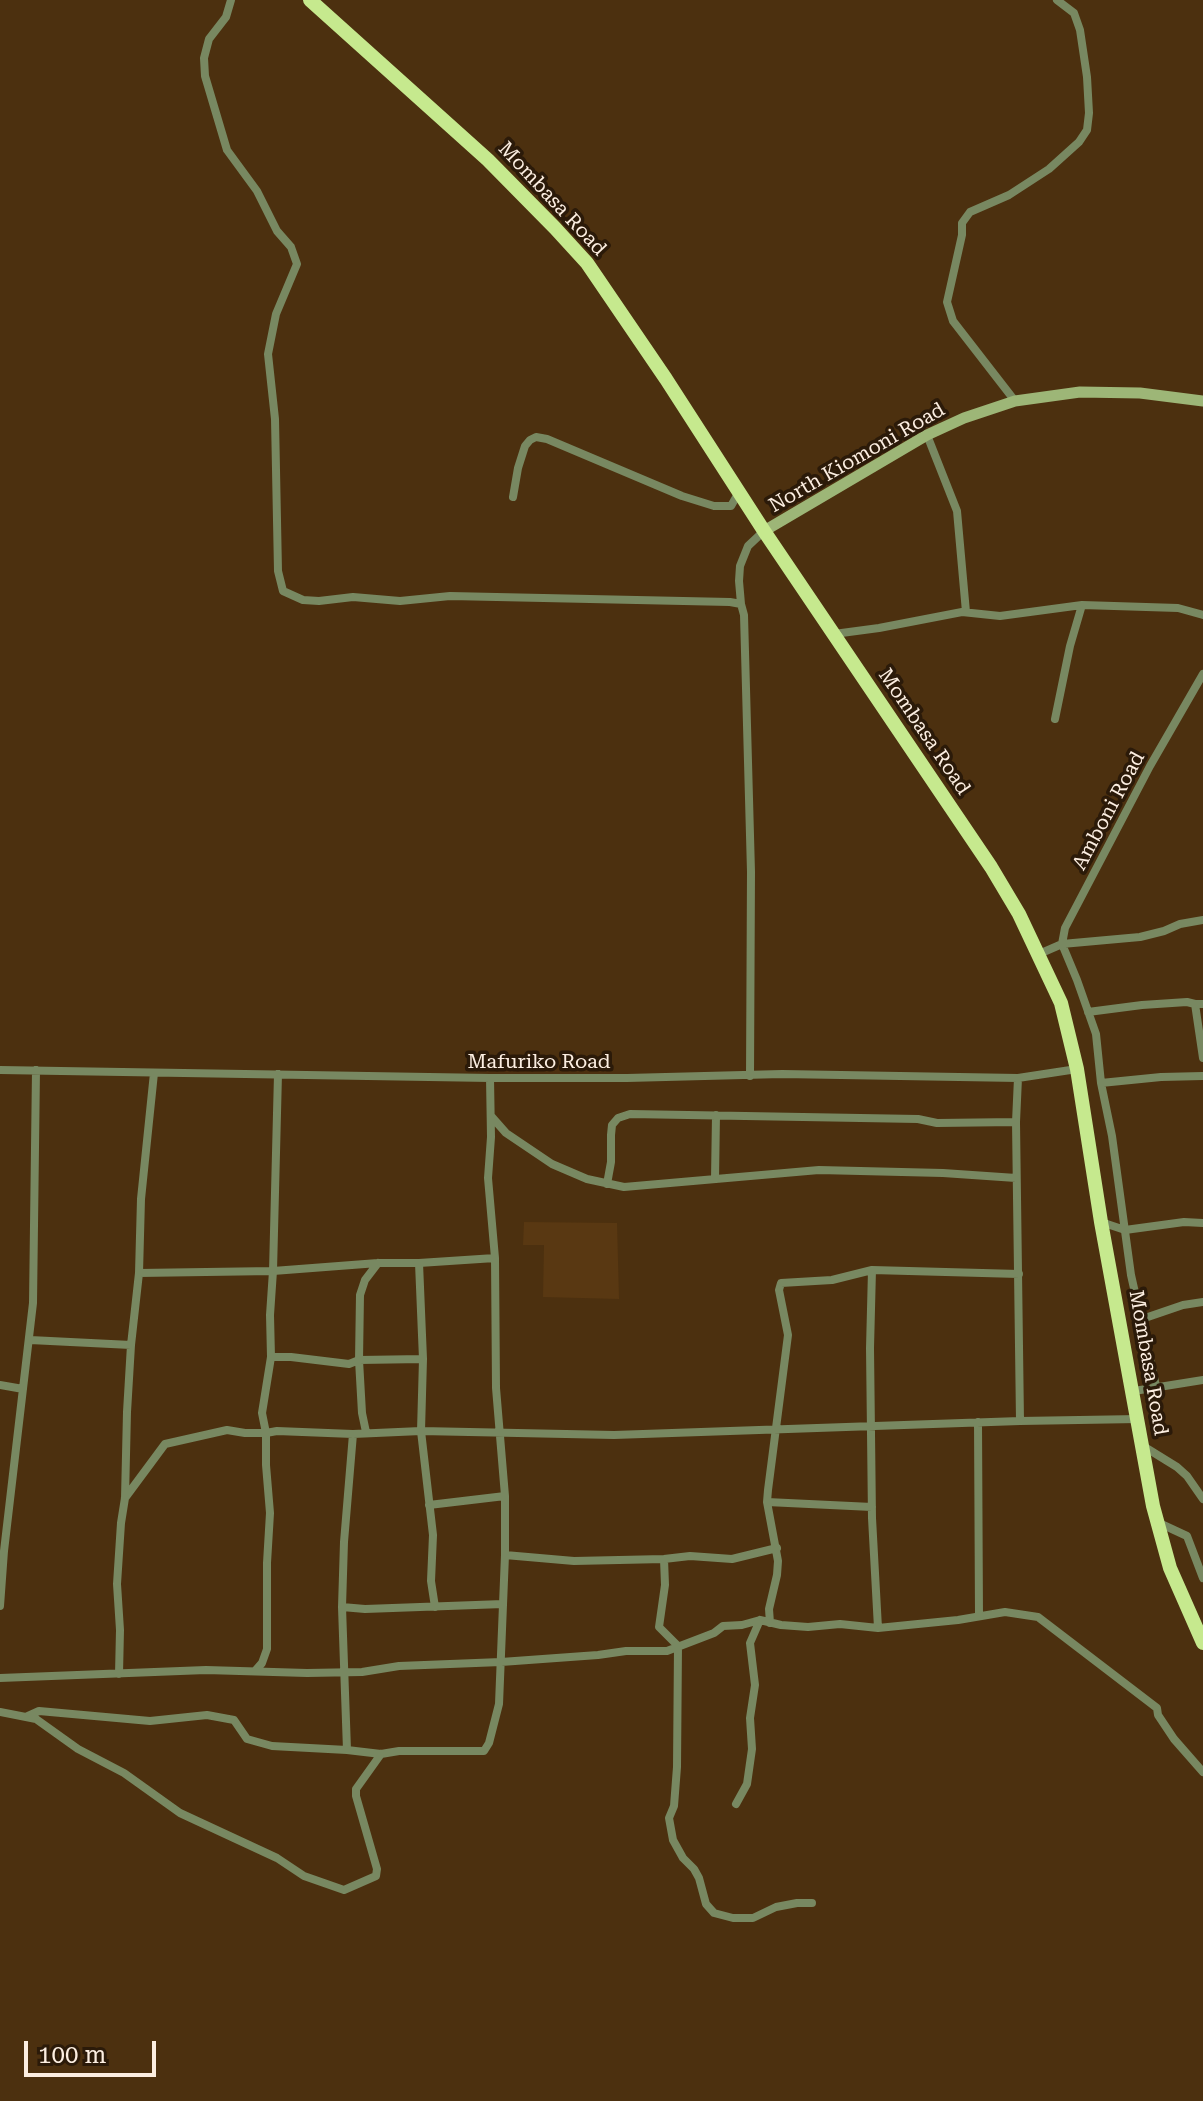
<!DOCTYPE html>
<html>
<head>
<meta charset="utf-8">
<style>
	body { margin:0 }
	#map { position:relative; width:1203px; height:2101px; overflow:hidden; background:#4c300f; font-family:"Roboto Serif",serif }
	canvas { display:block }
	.scale { position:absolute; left:24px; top:2041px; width:132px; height:36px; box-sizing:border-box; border:4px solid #fceee1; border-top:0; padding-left:10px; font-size:24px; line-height:28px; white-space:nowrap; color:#fceee1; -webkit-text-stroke:6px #2b1a09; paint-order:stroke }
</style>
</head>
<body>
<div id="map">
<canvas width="1203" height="2101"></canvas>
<div class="scale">100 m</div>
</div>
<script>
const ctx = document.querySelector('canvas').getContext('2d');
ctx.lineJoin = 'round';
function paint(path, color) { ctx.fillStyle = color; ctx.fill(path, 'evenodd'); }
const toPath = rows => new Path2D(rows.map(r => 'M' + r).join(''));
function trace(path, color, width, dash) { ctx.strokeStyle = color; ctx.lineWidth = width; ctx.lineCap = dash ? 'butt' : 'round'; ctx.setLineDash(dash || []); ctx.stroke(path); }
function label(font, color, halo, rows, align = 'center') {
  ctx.font = font + ' "Roboto Serif",serif'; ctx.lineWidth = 7; ctx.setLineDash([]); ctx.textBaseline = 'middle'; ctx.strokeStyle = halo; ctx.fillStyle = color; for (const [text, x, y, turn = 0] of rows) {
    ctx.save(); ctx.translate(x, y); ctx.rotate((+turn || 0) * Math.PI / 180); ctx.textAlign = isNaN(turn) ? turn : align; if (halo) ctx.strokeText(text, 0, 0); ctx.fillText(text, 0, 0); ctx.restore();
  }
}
paint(toPath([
	[524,1222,617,1223,619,1299,543,1297,544,1245,523,1245]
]), '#593812');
trace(toPath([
	[231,0,226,17,209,39,204,58,205,76,227,150,257,191,277,231,291,247,297,264,276,314,268,354,275,419,278,571,283,591,303,600,319,601,353,597,400,601,450,596,730,602,741,604,744,615,751,872,750,1076],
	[1015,401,953,321,947,302,962,235,962,223,970,212,1009,195,1049,169,1079,142,1087,130,1089,113,1087,77,1080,30,1074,13,1057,0],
	[927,435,957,511,966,612],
	[513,497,518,468,525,446,530,440,536,437,547,439,682,496,714,506,731,506,739,492],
	[741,604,739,581,740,566,748,546,764,531],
	[834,634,879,628,962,612,1000,616,1082,605,1178,608,1203,615],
	[1055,719,1070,646,1082,605],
	[1039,954,1062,944,1065,928,1150,766,1203,674],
	[1195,1004,1203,1058],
	[1088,1012,1142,1005,1187,1002,1195,1004,1203,1004],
	[0,1070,490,1078,627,1078,782,1074,1018,1078,1077,1069],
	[1018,1078,1016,1122,1020,1421],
	[1101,1083,1161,1077,1203,1076],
	[491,1116,506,1133,552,1164,587,1179,624,1187,819,1170,943,1173,1016,1178],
	[715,1179,716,1115],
	[607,1184,611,1162,611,1135,612,1125,618,1118,630,1114,918,1119,937,1123,1016,1122],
	[1101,1222,1125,1230,1184,1222,1203,1223],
	[419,1263,423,1359,421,1431,433,1535,431,1581,435,1607],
	[872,1270,870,1348,872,1518,878,1628],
	[139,1273,273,1271,378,1263,419,1263,495,1258],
	[1142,1319,1183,1305,1203,1302],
	[30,1340,131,1345],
	[271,1357,291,1357,349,1364,359,1360,423,1359],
	[0,1385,23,1389],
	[1156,1386,1131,1275,1112,1136,1101,1083,1096,1034,1077,980,1062,944,1140,937,1164,931,1180,924,1203,920],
	[1134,1391,1203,1380],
	[978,1422,979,1616],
	[366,1432,362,1413,359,1360,360,1295,365,1280,378,1263],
	[1143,1446,1177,1467,1187,1476,1203,1499],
	[125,1498,165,1444,227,1430,245,1433,266,1433,277,1431,353,1434,421,1431,614,1435,1020,1421,1138,1419],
	[767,1502,872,1507],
	[429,1505,505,1496],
	[1159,1523,1187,1536,1203,1578],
	[505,1555,574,1561,664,1559,690,1556,732,1559,777,1548],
	[664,1559,665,1585,659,1627,678,1646,677,1767,674,1806,669,1818,673,1840,683,1858,694,1869,699,1878,706,1904,714,1913,733,1918,753,1918,776,1907,797,1903,812,1903],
	[0,1606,4,1551,33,1303,36,1070],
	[342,1607,365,1609,503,1604],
	[770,1623,769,1609,777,1575,778,1561,767,1502,768,1490,788,1335,779,1290,781,1283,832,1280,872,1270,1019,1274],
	[255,1671,262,1663,267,1649,267,1563,270,1513,266,1465,266,1433,262,1413,271,1357,270,1315,273,1271,278,1074],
	[119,1674,120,1630,117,1584,121,1523,125,1498,127,1412,131,1345,139,1273,141,1199,154,1073],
	[0,1678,206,1670,307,1673,362,1672,399,1666,501,1662,598,1655,626,1651,667,1651,714,1633,723,1626,742,1625,760,1620,781,1625,808,1627,840,1624,878,1628,958,1620,1005,1612,1038,1617,1157,1708,1158,1715,1174,1739,1203,1772],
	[0,1712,36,1719,78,1749,124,1773,180,1813,277,1858,304,1876,344,1890,376,1876,377,1869,356,1796,356,1789,381,1754],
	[28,1716,39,1711,150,1721,207,1715,234,1720,247,1739,272,1746,347,1750,381,1754,399,1751,484,1751,489,1743,499,1704,505,1555,505,1496,496,1388,495,1258,488,1178,491,1137,490,1078],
	[347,1750,342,1607,344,1542,353,1434],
	[736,1804,747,1784,752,1749,750,1718,755,1685,750,1643,760,1620]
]), '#788861', 8);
trace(toPath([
	[764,531,927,435,964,418,1015,401,1080,392,1140,393,1203,401]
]), '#9db677', 11);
trace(toPath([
	[310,0,488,160,555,228,587,263,666,379,764,531,991,867,1019,914,1061,1003,1077,1069,1101,1222,1153,1506,1170,1568,1203,1643]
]), '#c6e98e', 14);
label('20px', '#fceee1', '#2b1a09', [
	["Mombasa Road",552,199,47],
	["North Kiomoni Road",857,458,-30],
	["Mombasa Road",924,732,56],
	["Amboni Road",1109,811,-62],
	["Mafuriko Road",539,1062],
	["Mombasa Road",1148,1363,80]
]);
</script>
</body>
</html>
